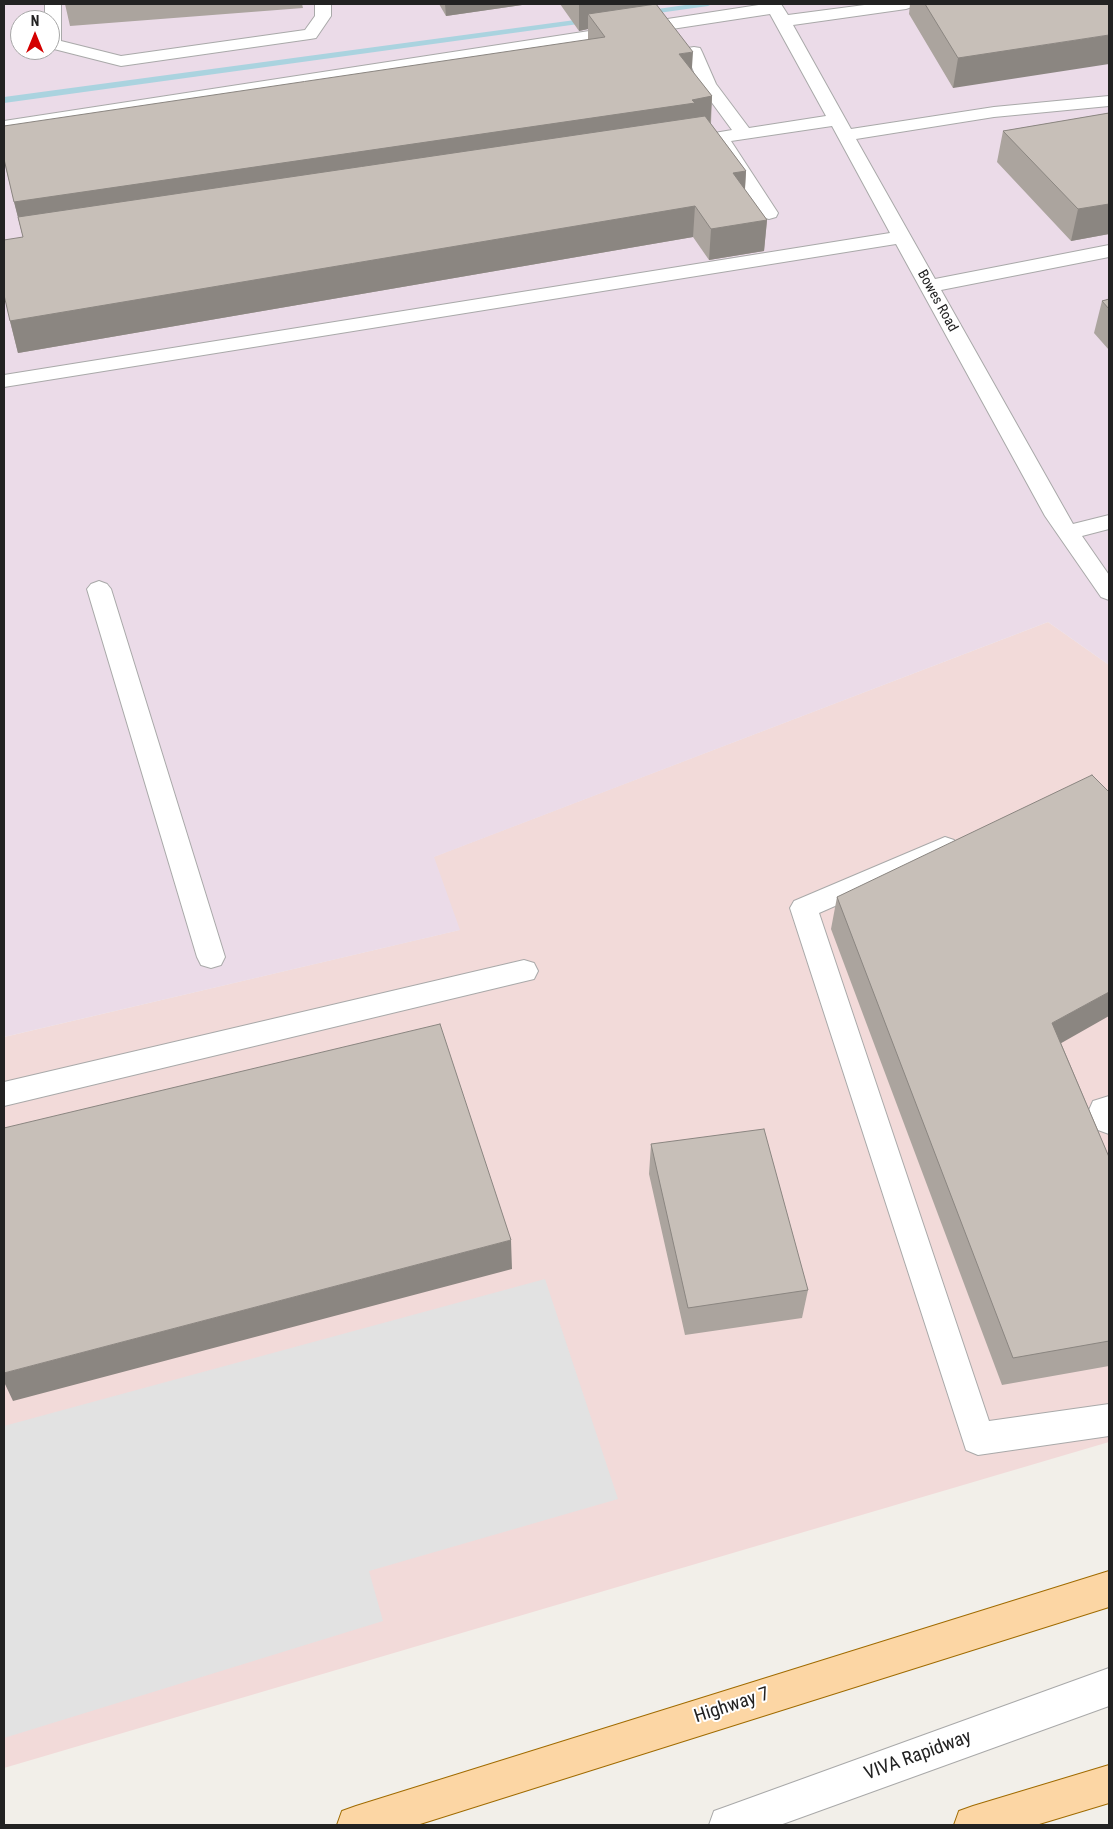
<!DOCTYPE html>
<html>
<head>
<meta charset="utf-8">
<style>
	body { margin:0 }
	#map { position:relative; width:1113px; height:1829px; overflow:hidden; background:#f2efe9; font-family:"Roboto Condensed",sans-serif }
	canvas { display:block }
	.frame { position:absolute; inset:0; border:5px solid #222; pointer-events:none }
	.north { position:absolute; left:10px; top:10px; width:50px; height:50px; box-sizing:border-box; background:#fff; border:1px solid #a7a7a7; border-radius:50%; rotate:0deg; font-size:14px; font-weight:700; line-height:20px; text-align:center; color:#222 }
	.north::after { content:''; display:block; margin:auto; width:18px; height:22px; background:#d40000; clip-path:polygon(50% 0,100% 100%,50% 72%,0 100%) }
</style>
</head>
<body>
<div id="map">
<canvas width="1113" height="1829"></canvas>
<div class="frame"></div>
<div class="north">N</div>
</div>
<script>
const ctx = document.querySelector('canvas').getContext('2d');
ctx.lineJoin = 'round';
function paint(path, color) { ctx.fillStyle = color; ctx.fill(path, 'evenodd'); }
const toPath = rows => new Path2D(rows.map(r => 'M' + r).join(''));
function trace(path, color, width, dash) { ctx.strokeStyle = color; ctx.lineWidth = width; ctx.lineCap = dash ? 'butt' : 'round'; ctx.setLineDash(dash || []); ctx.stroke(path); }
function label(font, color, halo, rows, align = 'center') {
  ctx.font = font + ' "Roboto Condensed",sans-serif'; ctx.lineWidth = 4; ctx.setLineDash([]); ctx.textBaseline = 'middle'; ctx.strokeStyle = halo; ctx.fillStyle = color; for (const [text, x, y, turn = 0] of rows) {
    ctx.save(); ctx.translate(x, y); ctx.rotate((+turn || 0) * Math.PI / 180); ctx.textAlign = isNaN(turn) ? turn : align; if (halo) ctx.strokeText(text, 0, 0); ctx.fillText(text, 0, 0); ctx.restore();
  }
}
paint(toPath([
	[1048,622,1109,665,1109,1442,4,1768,4,1037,459,930,433,857]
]), '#f2dad9');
paint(toPath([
	[4,4,1109,4,1109,665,1048,622,434,857,460,930,4,1037],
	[20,20,50,20,50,50,20,50]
]), '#ebdbe8');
paint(toPath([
	[545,1279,618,1499,369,1571,383,1621,4,1738,4,1426]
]), '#e2e2e2');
paint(toPath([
	[692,4,712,4,708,6,644,15,640,13,644,11,692,4],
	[590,18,593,18,593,22,4,103,4,97,590,18]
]), '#aad3df');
const minor = toPath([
	[45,4,61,4,61,41,121,56,305,30,315,16,315,4,331,4,331,16,316,38,310,39,121,66,50,48,50,20,45,20,45,4],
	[765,4,781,4,788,15,872,4,914,4,912,7,906,9,793,25,851,129,994,107,1109,96,1109,106,994,117,856,139,935,279,1109,245,1109,257,941,290,1073,524,1109,515,1109,529,1082,536,1109,575,1109,600,1101,597,1045,516,896,244,4,387,4,375,890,233,832,126,731,141,778,213,776,217,769,219,762,217,716,145,717,144,685,148,679,147,676,143,679,139,685,138,732,130,699,85,686,52,688,48,694,47,700,48,702,52,716,84,749,128,826,116,770,14,4,131,4,121,765,4],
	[99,581,107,584,111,589,225,957,221,965,211,968,201,965,197,957,87,589,91,584,99,581],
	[945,837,954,840,958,847,954,854,819,913,989,1421,1109,1404,1109,1436,978,1455,966,1450,790,908,794,901,945,837],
	[524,960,534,963,538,971,534,979,4,1106,4,1082,524,960],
	[1109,1096,1109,1134,1098,1130,1089,1110,1093,1101,1109,1096],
	[1109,1668,1109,1706,780,1825,709,1825,714,1811,728,1806,1109,1668]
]);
const major = toPath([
	[1109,1571,1109,1607,417,1825,337,1825,342,1811,356,1806,1109,1571],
	[1109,1765,1109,1803,1036,1825,954,1825,959,1811,973,1806,1109,1765]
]);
trace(minor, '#a9a9a9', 2);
trace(major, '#a06b00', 2);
paint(minor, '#fff');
paint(major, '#fcd6a4');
paint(toPath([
	[65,4,302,4,303,8,70,26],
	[439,4,529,4,446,16],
	[560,4,645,4,645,6,692,71,712,96,711,124,746,171,745,190,767,220,764,251,709,260,693,237,18,353,10,321,23,237,4,161,588,40,588,29,579,31],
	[910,4,1109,4,953,88,909,14],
	[1109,113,1109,234,1071,241,997,162,1003,131],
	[1109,299,1109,350,1094,333,1102,301],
	[837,897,1061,1043,1109,1157,1109,1366,1002,1385,831,929],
	[651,1144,808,1290,802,1318,685,1335,649,1174]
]), '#aba49e');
paint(toPath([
	[445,4,529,4,446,16],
	[579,4,645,4,645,21,588,14,588,29,579,31],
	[1109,35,1109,64,953,88,958,58],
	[693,52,691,82,679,54],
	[712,96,710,127,22,233,14,202],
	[746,171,744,202,733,173],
	[1109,204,1109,234,1071,241,1078,209],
	[695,206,693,237,18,353,10,321],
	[767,220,764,251,709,260,711,229],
	[1109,992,1109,1016,1042,1054,1052,1023],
	[511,1240,512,1269,13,1401,4,1382,4,1373]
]), '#8b8681');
const building = toPath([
	[656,4,693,52,679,54,712,96,692,100,695,103,14,202,4,159,4,126,605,37,588,14,656,4],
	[925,4,1109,4,1109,35,958,58,925,4],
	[1109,113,1109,204,1078,209,1003,131,1109,113],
	[705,116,746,171,733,173,767,220,711,229,695,206,10,321,4,295,4,240,23,237,18,217,705,116],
	[1109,299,1109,309,1102,301,1109,299],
	[1092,775,1109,792,1109,992,1052,1023,1109,1157,1109,1341,1013,1358,837,897,1092,775],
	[440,1024,511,1240,4,1373,4,1128,440,1024],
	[764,1129,808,1290,688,1308,651,1144,764,1129]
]);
paint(building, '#c7bfb8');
trace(building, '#8b8681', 1);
label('14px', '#222', '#fff', [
	["Bowes Road",937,301,61]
]);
label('19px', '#222', '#fff', [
	["Highway 7",732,1706,-18],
	["VIVA Rapidway",918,1756,-20]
]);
</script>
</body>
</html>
